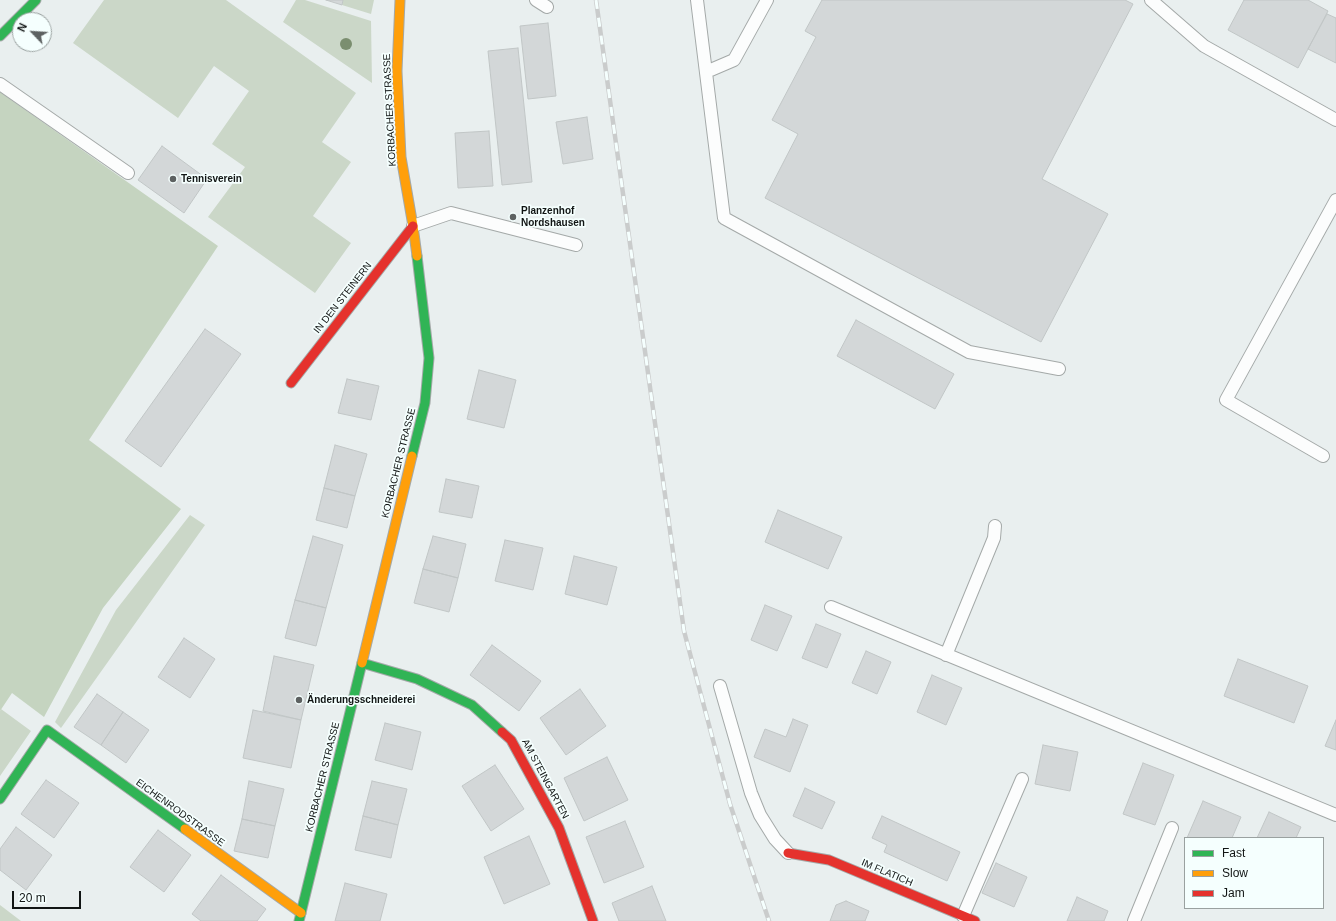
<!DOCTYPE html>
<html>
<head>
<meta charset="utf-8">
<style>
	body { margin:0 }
	#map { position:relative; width:1336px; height:921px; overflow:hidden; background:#e9efef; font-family:Arial,sans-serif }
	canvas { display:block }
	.legend { position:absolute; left:1184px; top:837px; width:140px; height:72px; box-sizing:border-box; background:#f5fffe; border:1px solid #9aa1a0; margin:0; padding:5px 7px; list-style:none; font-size:12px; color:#111514 }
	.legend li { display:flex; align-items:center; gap:8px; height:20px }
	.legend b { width:20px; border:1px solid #9aa1a0 }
	.north { position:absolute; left:12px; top:12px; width:40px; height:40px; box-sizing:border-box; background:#f5fffe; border:1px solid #9aa1a0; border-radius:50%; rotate:295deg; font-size:11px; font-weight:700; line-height:16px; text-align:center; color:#111514 }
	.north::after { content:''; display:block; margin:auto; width:14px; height:18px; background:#5d6161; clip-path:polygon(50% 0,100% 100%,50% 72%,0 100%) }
	.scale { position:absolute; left:12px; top:891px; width:69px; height:18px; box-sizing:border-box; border:2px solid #111514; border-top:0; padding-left:5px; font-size:12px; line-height:14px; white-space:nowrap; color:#111514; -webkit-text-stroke:3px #f5fffe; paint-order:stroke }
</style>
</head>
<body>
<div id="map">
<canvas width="1336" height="921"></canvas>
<ul class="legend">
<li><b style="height:5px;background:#30b455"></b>Fast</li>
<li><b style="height:5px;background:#ff9f0a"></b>Slow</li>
<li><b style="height:5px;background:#e5322d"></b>Jam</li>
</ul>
<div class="north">N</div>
<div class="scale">20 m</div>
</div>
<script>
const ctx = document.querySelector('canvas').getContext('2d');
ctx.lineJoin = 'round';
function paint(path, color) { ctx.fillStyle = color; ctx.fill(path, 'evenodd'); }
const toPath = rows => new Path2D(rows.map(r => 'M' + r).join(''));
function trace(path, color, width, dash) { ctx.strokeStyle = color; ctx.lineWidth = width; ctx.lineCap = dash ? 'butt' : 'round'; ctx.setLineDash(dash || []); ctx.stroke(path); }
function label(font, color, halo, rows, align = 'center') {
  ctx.font = font + ' Arial,sans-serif'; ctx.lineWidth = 3.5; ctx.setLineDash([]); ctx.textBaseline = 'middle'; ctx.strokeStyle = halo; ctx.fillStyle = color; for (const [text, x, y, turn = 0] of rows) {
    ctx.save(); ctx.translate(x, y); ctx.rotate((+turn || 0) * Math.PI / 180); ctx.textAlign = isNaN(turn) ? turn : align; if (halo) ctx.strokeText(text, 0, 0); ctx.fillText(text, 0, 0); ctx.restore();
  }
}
paint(toPath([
	[104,0,226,0,356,93,322,142,351,162,313,216,351,243,315,293,208,217,245,167,212,144,249,91,214,66,178,118,73,43],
	[296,0,305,0,371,21,372,83,283,22],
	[343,0,374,0,371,14,342,5],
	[190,515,205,525,61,728,55,722,116,610],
	[1,709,31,731,0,776,0,711],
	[0,905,21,921,0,921]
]), '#cbd7c8');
paint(toPath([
	[0,92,218,246,89,440,181,509,103,608,44,717,12,693,0,711]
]), '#c5d4c0');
const building = toPath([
	[326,0,343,0,342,5,326,0],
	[822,0,1125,0,1133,4,1042,179,1108,214,1041,342,765,198,798,134,772,120,816,37,805,31,822,0],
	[1244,0,1308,0,1328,11,1298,68,1228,30,1244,0],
	[1327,14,1336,18,1336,63,1308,49,1327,14],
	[548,23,556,96,528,99,520,26,548,23],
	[518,48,532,182,502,185,488,51,518,48],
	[587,117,593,159,563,164,556,122,587,117],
	[489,131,493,186,458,188,455,133,489,131],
	[162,146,207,179,184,213,138,180,162,146],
	[856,320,954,374,935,409,837,356,856,320],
	[205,329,241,354,161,467,125,441,205,329],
	[479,370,516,380,504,428,467,419,479,370],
	[347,379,379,386,371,420,338,413,347,379],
	[335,445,367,454,355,496,324,488,335,445],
	[446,479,479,486,472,518,439,512,446,479],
	[324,488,355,496,347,528,316,520,324,488],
	[778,510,842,537,828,569,765,542,778,510],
	[313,536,343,545,326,608,295,600,313,536],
	[433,536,466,544,458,578,423,569,433,536],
	[505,540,543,548,533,590,495,581,505,540],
	[574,556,617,567,607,605,565,594,574,556],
	[423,569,458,578,449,612,414,603,423,569],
	[295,600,326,608,316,646,285,638,295,600],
	[765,605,792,616,777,651,751,640,765,605],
	[816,624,841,634,827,668,802,658,816,624],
	[184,638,215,659,190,698,158,677,184,638],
	[492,645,541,681,519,711,470,675,492,645],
	[866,651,891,662,877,694,852,683,866,651],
	[274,656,314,665,301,720,263,711,274,656],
	[1238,659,1308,686,1294,723,1224,696,1238,659],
	[932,675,962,688,946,725,917,712,932,675],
	[580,689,606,726,566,755,540,718,580,689],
	[97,694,123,712,101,745,74,727,97,694],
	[253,710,301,720,291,768,243,758,253,710],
	[123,712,149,730,126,763,101,745,123,712],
	[793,719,808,725,790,772,754,757,765,729,786,737,793,719],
	[1336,720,1336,750,1325,746,1336,720],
	[385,723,421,732,412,770,375,760,385,723],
	[1043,745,1078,752,1070,791,1035,784,1043,745],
	[607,757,628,800,584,821,564,778,607,757],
	[1143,763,1174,775,1155,825,1123,814,1143,763],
	[495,765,524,809,491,831,462,786,495,765],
	[46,780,79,803,54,838,21,814,46,780],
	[249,781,284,789,275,826,242,819,249,781],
	[372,781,407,789,398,825,363,816,372,781],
	[805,788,835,802,822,829,793,816,805,788],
	[1203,801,1241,817,1232,838,1187,838,1203,801],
	[1269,812,1301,827,1296,838,1257,838,1269,812],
	[363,816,398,825,391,858,355,850,363,816],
	[882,816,960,852,947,881,884,852,887,845,872,838,882,816],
	[242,819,275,826,268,858,234,851,242,819],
	[625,821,644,867,604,883,586,837,625,821],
	[16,827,52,855,26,890,0,870,0,849,16,827],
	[158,830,191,855,164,892,130,867,158,830],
	[529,836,550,884,504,904,484,857,529,836],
	[996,863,1027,877,1014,907,982,893,996,863],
	[221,875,266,909,257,921,201,921,192,914,221,875],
	[345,883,387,894,380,921,335,921,345,883],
	[652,886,666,921,619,921,612,903,652,886],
	[1077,897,1108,911,1104,921,1067,921,1077,897],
	[846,901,869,911,865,921,830,921,836,905,846,901]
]);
paint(building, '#d3d7d8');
trace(building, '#c1c6c6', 1);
const lane = toPath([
	[536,0,547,7],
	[697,0,724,218,969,352,1059,369],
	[1151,0,1204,46,1336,120],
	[706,72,734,60,767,0],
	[0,84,128,173],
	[413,226,451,213,576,245],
	[1323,456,1226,400,1336,200],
	[831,607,1336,815],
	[946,655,994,538,995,526],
	[720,686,751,793,760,815,775,839,788,853],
	[963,916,1022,779],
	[1134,921,1172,828]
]);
const fast = toPath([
	[0,36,36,0],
	[412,456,425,403,429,358,417,256],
	[362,663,417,679,472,705,502,732],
	[0,799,47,730,185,829],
	[299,921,362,663]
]);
const slow = toPath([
	[400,0,397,71,401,157,413,226,417,256],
	[362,663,412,456],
	[185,829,301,913]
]);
const jam = toPath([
	[291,383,413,226],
	[502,732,511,740,559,828,593,921],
	[788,853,829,860,975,921]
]);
trace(lane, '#a4a9a8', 14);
trace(fast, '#a4a9a8', 11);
trace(slow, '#a4a9a8', 11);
trace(jam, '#a4a9a8', 11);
trace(lane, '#fcfdfd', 12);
trace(fast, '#30b455', 9);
trace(slow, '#ff9f0a', 9);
trace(jam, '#e5322d', 9);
const rail = toPath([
	[596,0,684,631,730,804,769,921]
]);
trace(rail, '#cacccc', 4.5);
trace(rail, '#f5fffe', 3, [9]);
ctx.fillStyle = '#7b8e6f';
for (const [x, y] of [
	[346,44]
]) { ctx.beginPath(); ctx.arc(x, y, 6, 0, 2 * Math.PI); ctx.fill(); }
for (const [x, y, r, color] of [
	[173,179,4,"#5d6161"],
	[513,217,4,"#5d6161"],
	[299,700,4,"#5d6161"]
]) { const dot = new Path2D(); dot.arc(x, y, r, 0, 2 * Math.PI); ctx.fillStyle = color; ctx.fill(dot); trace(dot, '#f5fffe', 1.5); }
label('10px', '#111514', '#f5fffe', [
	["KORBACHER STRASSE",390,110,-93],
	["IN DEN STEINERN",343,298,-52],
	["KORBACHER STRASSE",399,463,-76],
	["KORBACHER STRASSE",323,777,-76],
	["AM STEINGARTEN",545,779,62],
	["EICHENRODSTRASSE",180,813,36],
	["IM FLATICH",887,873,23]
]);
label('bold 10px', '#111514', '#f5fffe', [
	["Tennisverein",181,179],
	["Planzenhof",521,211],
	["Nordshausen",521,223],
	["Änderungsschneiderei",307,700]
], 'left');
</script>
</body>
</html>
